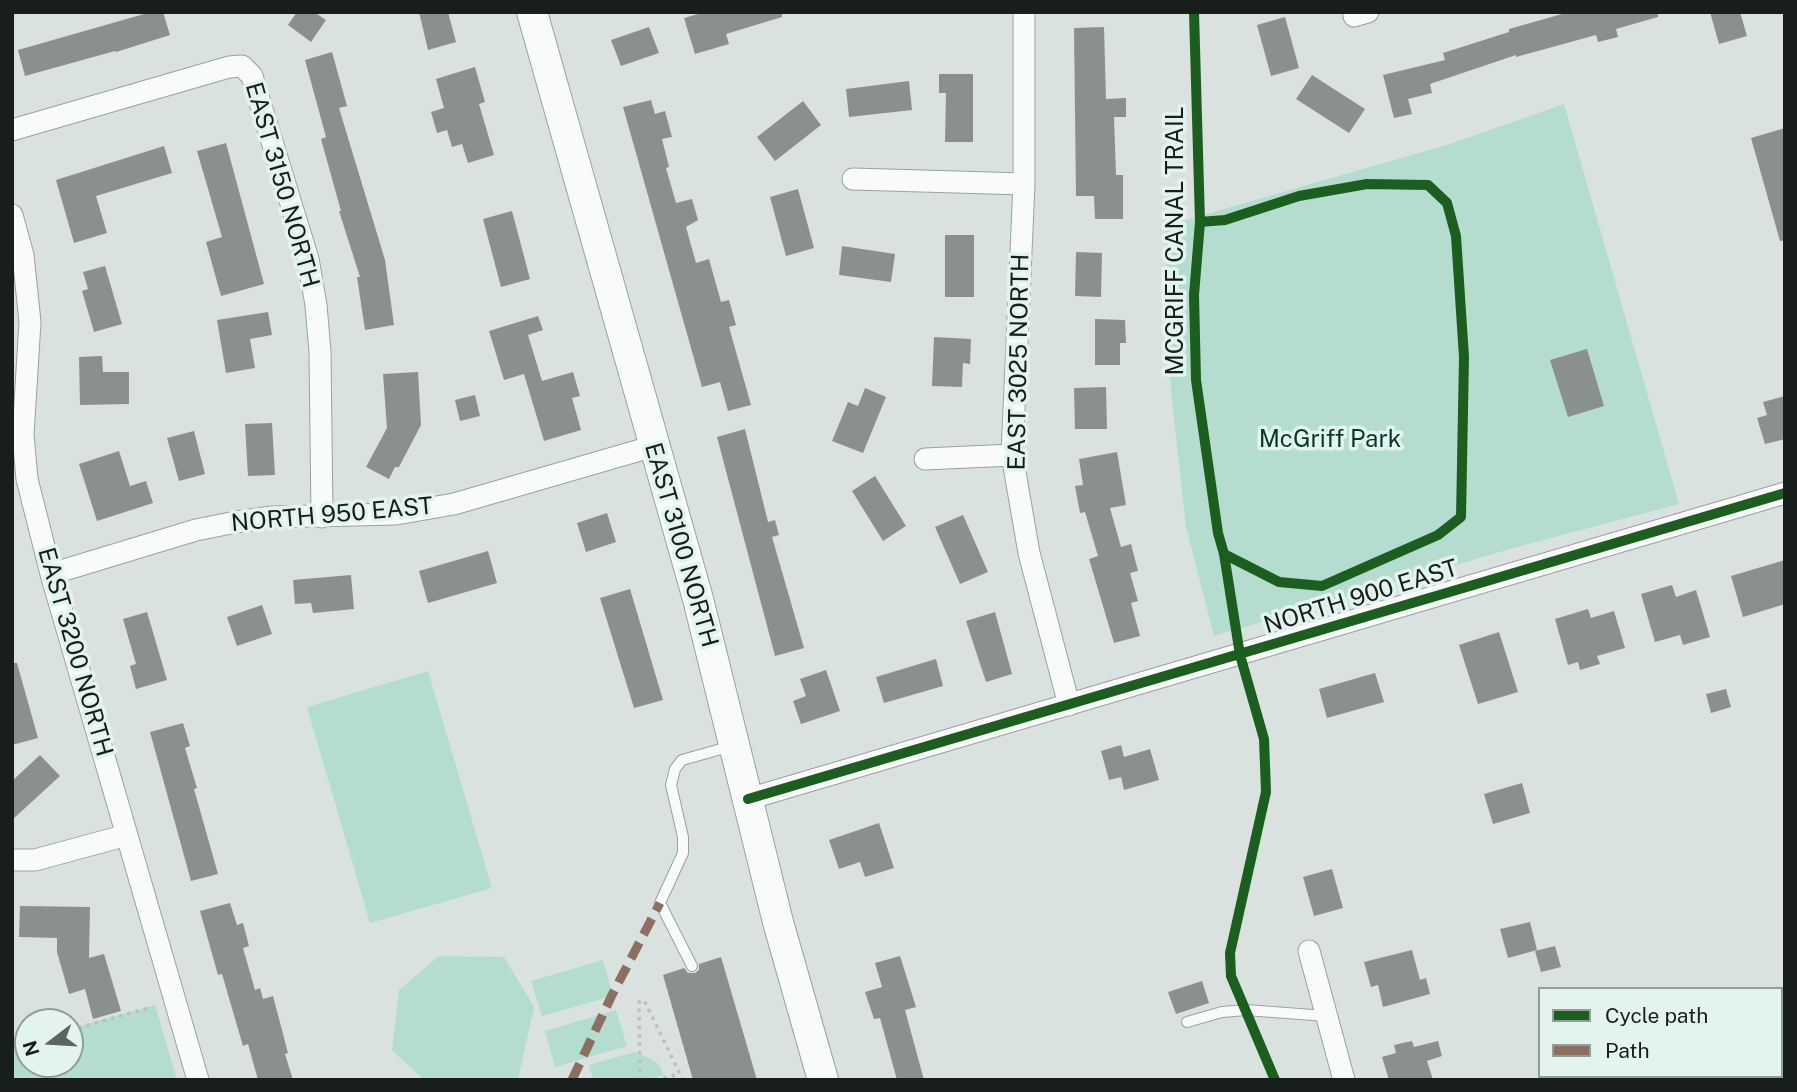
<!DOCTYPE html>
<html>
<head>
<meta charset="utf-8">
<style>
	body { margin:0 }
	#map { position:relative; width:1797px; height:1092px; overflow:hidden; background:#dae2df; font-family:"Public Sans",sans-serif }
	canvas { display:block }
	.frame { position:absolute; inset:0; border:14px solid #181e1c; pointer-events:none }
	.legend { position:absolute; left:1538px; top:987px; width:245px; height:91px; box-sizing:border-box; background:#e3f3ee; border:2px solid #929e9a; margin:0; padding:9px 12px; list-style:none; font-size:21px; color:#181e1c }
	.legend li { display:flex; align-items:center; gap:14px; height:35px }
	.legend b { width:35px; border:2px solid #929e9a }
	.north { position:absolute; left:14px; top:1008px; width:70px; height:70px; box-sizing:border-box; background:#e3f3ee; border:2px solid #929e9a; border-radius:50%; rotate:253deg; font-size:19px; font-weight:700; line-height:28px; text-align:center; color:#181e1c }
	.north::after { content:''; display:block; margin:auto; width:24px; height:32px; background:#5c6360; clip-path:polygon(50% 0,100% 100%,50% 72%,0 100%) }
</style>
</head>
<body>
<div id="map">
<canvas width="1797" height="1092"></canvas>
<div class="frame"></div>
<ul class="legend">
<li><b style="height:9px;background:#1b5e20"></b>Cycle path</li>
<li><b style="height:9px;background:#8d6e63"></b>Path</li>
</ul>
<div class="north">N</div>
</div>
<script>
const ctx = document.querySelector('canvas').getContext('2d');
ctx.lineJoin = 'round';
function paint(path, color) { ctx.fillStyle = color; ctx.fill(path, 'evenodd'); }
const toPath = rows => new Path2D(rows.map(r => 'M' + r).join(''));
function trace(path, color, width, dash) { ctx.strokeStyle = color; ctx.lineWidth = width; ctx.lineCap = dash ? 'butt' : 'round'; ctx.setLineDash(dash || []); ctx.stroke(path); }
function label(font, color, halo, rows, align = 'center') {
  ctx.font = font + ' "Public Sans",sans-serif'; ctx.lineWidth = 7; ctx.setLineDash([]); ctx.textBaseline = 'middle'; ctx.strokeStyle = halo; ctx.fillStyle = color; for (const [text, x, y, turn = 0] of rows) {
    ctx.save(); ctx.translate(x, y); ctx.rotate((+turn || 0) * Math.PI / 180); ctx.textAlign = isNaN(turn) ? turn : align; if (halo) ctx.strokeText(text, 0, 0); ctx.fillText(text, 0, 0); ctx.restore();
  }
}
paint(toPath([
	[1564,104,1679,504,1517,547,1214,636,1186,527,1171,392,1165,226,1450,144],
	[428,671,492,888,370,923,307,707],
	[439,956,504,957,534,1007,518,1080,424,1080,392,1050,399,990],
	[603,960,613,996,542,1016,531,981],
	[155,1005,177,1080,12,1080,12,1046,28,1042,28,1064,70,1064,70,1029],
	[616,1010,627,1046,555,1067,545,1031],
	[635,1052,651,1059,659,1065,664,1075,647,1080,593,1080,589,1065]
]), '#b4ddd0');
paint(toPath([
	[151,12,163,12,170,35,116,52,115,51,25,76,18,50],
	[297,12,314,12,326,20,311,42,288,25],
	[419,12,448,12,456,42,428,50],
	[705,12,782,12,782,17,726,34,729,44,695,54,684,18],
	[1569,12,1658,12,1658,17,1616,29,1618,37,1598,42,1596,35,1516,57,1516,55,1430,84,1432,93,1408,99,1412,114,1394,118,1383,75,1445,60,1443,53,1509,32,1509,29],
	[1710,12,1740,12,1747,36,1719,44],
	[1285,17,1299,68,1271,76,1257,25],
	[649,27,659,53,621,66,611,40],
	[1104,27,1106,99,1126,98,1126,117,1114,117,1116,175,1123,175,1123,219,1095,219,1094,196,1076,196,1074,28],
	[332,52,347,106,339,108,385,260,394,325,365,330,357,277,360,277,339,211,341,211,321,139,326,137,305,60],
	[475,67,485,102,479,104,494,155,468,163,462,144,452,147,447,130,437,133,431,112,444,108,436,79],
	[939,74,973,74,973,142,945,142,946,93,939,93],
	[1312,75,1365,109,1349,133,1296,99],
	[909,81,912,110,849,117,846,89],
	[651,100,655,114,665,111,672,137,662,139,669,167,666,168,676,203,692,199,698,220,686,227,696,263,709,259,721,302,729,300,736,325,729,327,751,405,728,411,720,382,702,387,623,107],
	[803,101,821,125,775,161,757,137],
	[1785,128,1785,240,1780,241,1751,138],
	[226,143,264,284,221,296,206,242,222,237,197,151],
	[164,146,172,173,96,196,107,233,74,243,56,180],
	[798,189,814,248,786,256,770,197],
	[512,211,530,279,501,287,483,219],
	[945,235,974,235,974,297,945,297],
	[842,246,895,254,891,282,839,275],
	[1076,252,1102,253,1101,297,1075,296],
	[105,266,122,324,94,332,82,291,88,289,83,272],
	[268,312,272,335,250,339,255,368,226,373,217,320],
	[538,316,543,330,528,335,542,381,573,372,580,396,572,398,581,430,544,441,524,374,504,380,489,331],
	[1095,319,1125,320,1126,343,1120,343,1120,365,1095,365],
	[934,337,971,339,970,364,963,363,962,387,932,386],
	[1587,349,1604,406,1568,417,1550,360],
	[102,356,103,372,129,372,129,404,80,405,79,357],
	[418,372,421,425,399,467,395,467,389,479,366,467,387,428,383,374],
	[1106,387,1107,429,1075,429,1074,388],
	[865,388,886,397,863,453,832,441,848,402,858,406],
	[475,395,480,416,460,421,455,400],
	[1785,396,1785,439,1765,444,1757,418,1767,415,1763,402],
	[272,423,275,475,248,476,245,424],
	[745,429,768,522,775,520,779,535,772,537,804,648,775,656,717,437],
	[194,431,205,474,179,481,167,438],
	[119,451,130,486,146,481,153,503,97,521,79,464],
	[1117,452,1126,505,1110,508,1121,547,1131,544,1138,571,1130,573,1138,601,1131,603,1140,636,1114,643,1089,559,1098,556,1085,512,1080,513,1075,486,1083,485,1079,459],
	[875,476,906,526,883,541,852,491],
	[607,513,616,542,586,552,577,523],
	[963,515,988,572,960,584,935,527],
	[488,551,497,583,428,603,419,571],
	[1785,560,1785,604,1743,617,1731,576],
	[351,575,354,609,313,613,311,603,295,604,293,580],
	[1672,585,1676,597,1696,590,1710,637,1683,645,1680,635,1655,642,1641,594],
	[630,589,663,700,634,708,600,598],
	[262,605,272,634,237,646,227,617],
	[1588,609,1591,618,1614,611,1625,648,1597,656,1600,664,1580,670,1578,662,1568,665,1555,619],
	[147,612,167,680,136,689,130,666,136,664,123,619],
	[995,612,1012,674,986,682,966,621],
	[1499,632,1518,692,1478,704,1459,645],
	[936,659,943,686,884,703,876,677],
	[12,663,17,663,38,738,12,745],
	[826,670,840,711,801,724,793,701,806,696,800,679],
	[1375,673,1384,702,1327,718,1319,689],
	[1726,689,1731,707,1711,713,1706,694],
	[183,723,190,746,185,748,197,788,194,789,218,874,191,881,150,732],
	[1121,745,1124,757,1150,749,1159,780,1124,790,1121,777,1109,780,1101,751],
	[40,755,60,776,12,820,12,781],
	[1522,783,1530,813,1493,824,1484,794],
	[879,823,894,868,865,877,860,862,839,869,829,840],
	[1332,869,1343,908,1314,916,1303,877],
	[230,903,237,925,243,923,249,946,243,948,255,990,260,988,263,999,273,996,288,1053,285,1054,293,1080,258,1080,248,1044,243,1046,222,974,218,975,200,911],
	[20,906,90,907,89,958,104,954,121,1011,93,1019,85,989,69,994,57,952,57,938,19,937],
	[1530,922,1537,950,1508,958,1500,929],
	[1555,946,1561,967,1541,972,1535,951],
	[1412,950,1420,980,1426,978,1430,994,1383,1007,1378,985,1371,987,1364,962],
	[900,956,916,1007,905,1010,924,1080,897,1080,880,1018,874,1019,865,992,882,987,875,963],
	[721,957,757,1080,693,1080,663,975,684,968,688,973,695,973,699,970,699,964],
	[1202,981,1209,1003,1176,1014,1168,992],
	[1412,1041,1414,1047,1438,1041,1442,1056,1427,1061,1433,1080,1389,1080,1382,1057,1396,1053,1394,1045]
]), '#8a908e');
const lane = toPath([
	[692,966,660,903,683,853,683,837,671,785,675,769,682,760,732,746],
	[1187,1022,1222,1012,1246,1010,1326,1016]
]);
const street = toPath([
	[1024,12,1024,184,1012,455,1029,553,1069,705],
	[1354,12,1354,16,1368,12],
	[12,130,229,67,242,66,252,76,308,259,316,305,320,352,322,517],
	[853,179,1024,184],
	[12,215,23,255,30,322,23,435,27,479,51,574,198,1080],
	[925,459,1012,455],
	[51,574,196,530,236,522,272,517,396,514,454,504,654,446],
	[748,799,1785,493],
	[12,860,35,860,127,835],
	[1309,951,1344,1080]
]);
const secondary = toPath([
	[532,12,698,599,778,922,823,1080]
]);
trace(lane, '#9ba19f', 12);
trace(street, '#9ba19f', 23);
trace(secondary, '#9ba19f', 32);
trace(toPath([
	[70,1030,149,1008],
	[12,1047,28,1042],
	[640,1080,639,1002,644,1000,683,1080],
	[655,1080,680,1074]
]), '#bec0c0', 3.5, [3.5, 5]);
trace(lane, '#f9fbfa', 10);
trace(street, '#f9fbfa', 21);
trace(secondary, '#f9fbfa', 30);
trace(toPath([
	[572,1080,612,995,660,903]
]), '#8d6e63', 9, [18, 9]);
trace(toPath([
	[1194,12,1200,222,1194,295,1196,380,1218,533,1224,554,1240,655,1264,739,1266,792,1230,953,1231,976,1275,1080],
	[1200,222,1225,220,1299,196,1367,184,1428,185,1447,203,1456,236,1464,357,1461,517,1438,535,1322,586,1279,582,1224,554],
	[748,799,1785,493]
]), '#1b5e20', 10);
label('24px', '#181e1c', '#e3f3ee', [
	["EAST 3150 NORTH",282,185,74],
	["MCGRIFF CANAL TRAIL",1176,241,-90],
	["EAST 3025 NORTH",1019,362,-89],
	["NORTH 950 EAST",332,515,-5],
	["EAST 3100 NORTH",681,545,74],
	["NORTH 900 EAST",1361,597,-17],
	["EAST 3200 NORTH",75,652,74]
]);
label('24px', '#08382c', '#e3f3ee', [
	["McGriff Park",1330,440]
]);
</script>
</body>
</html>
